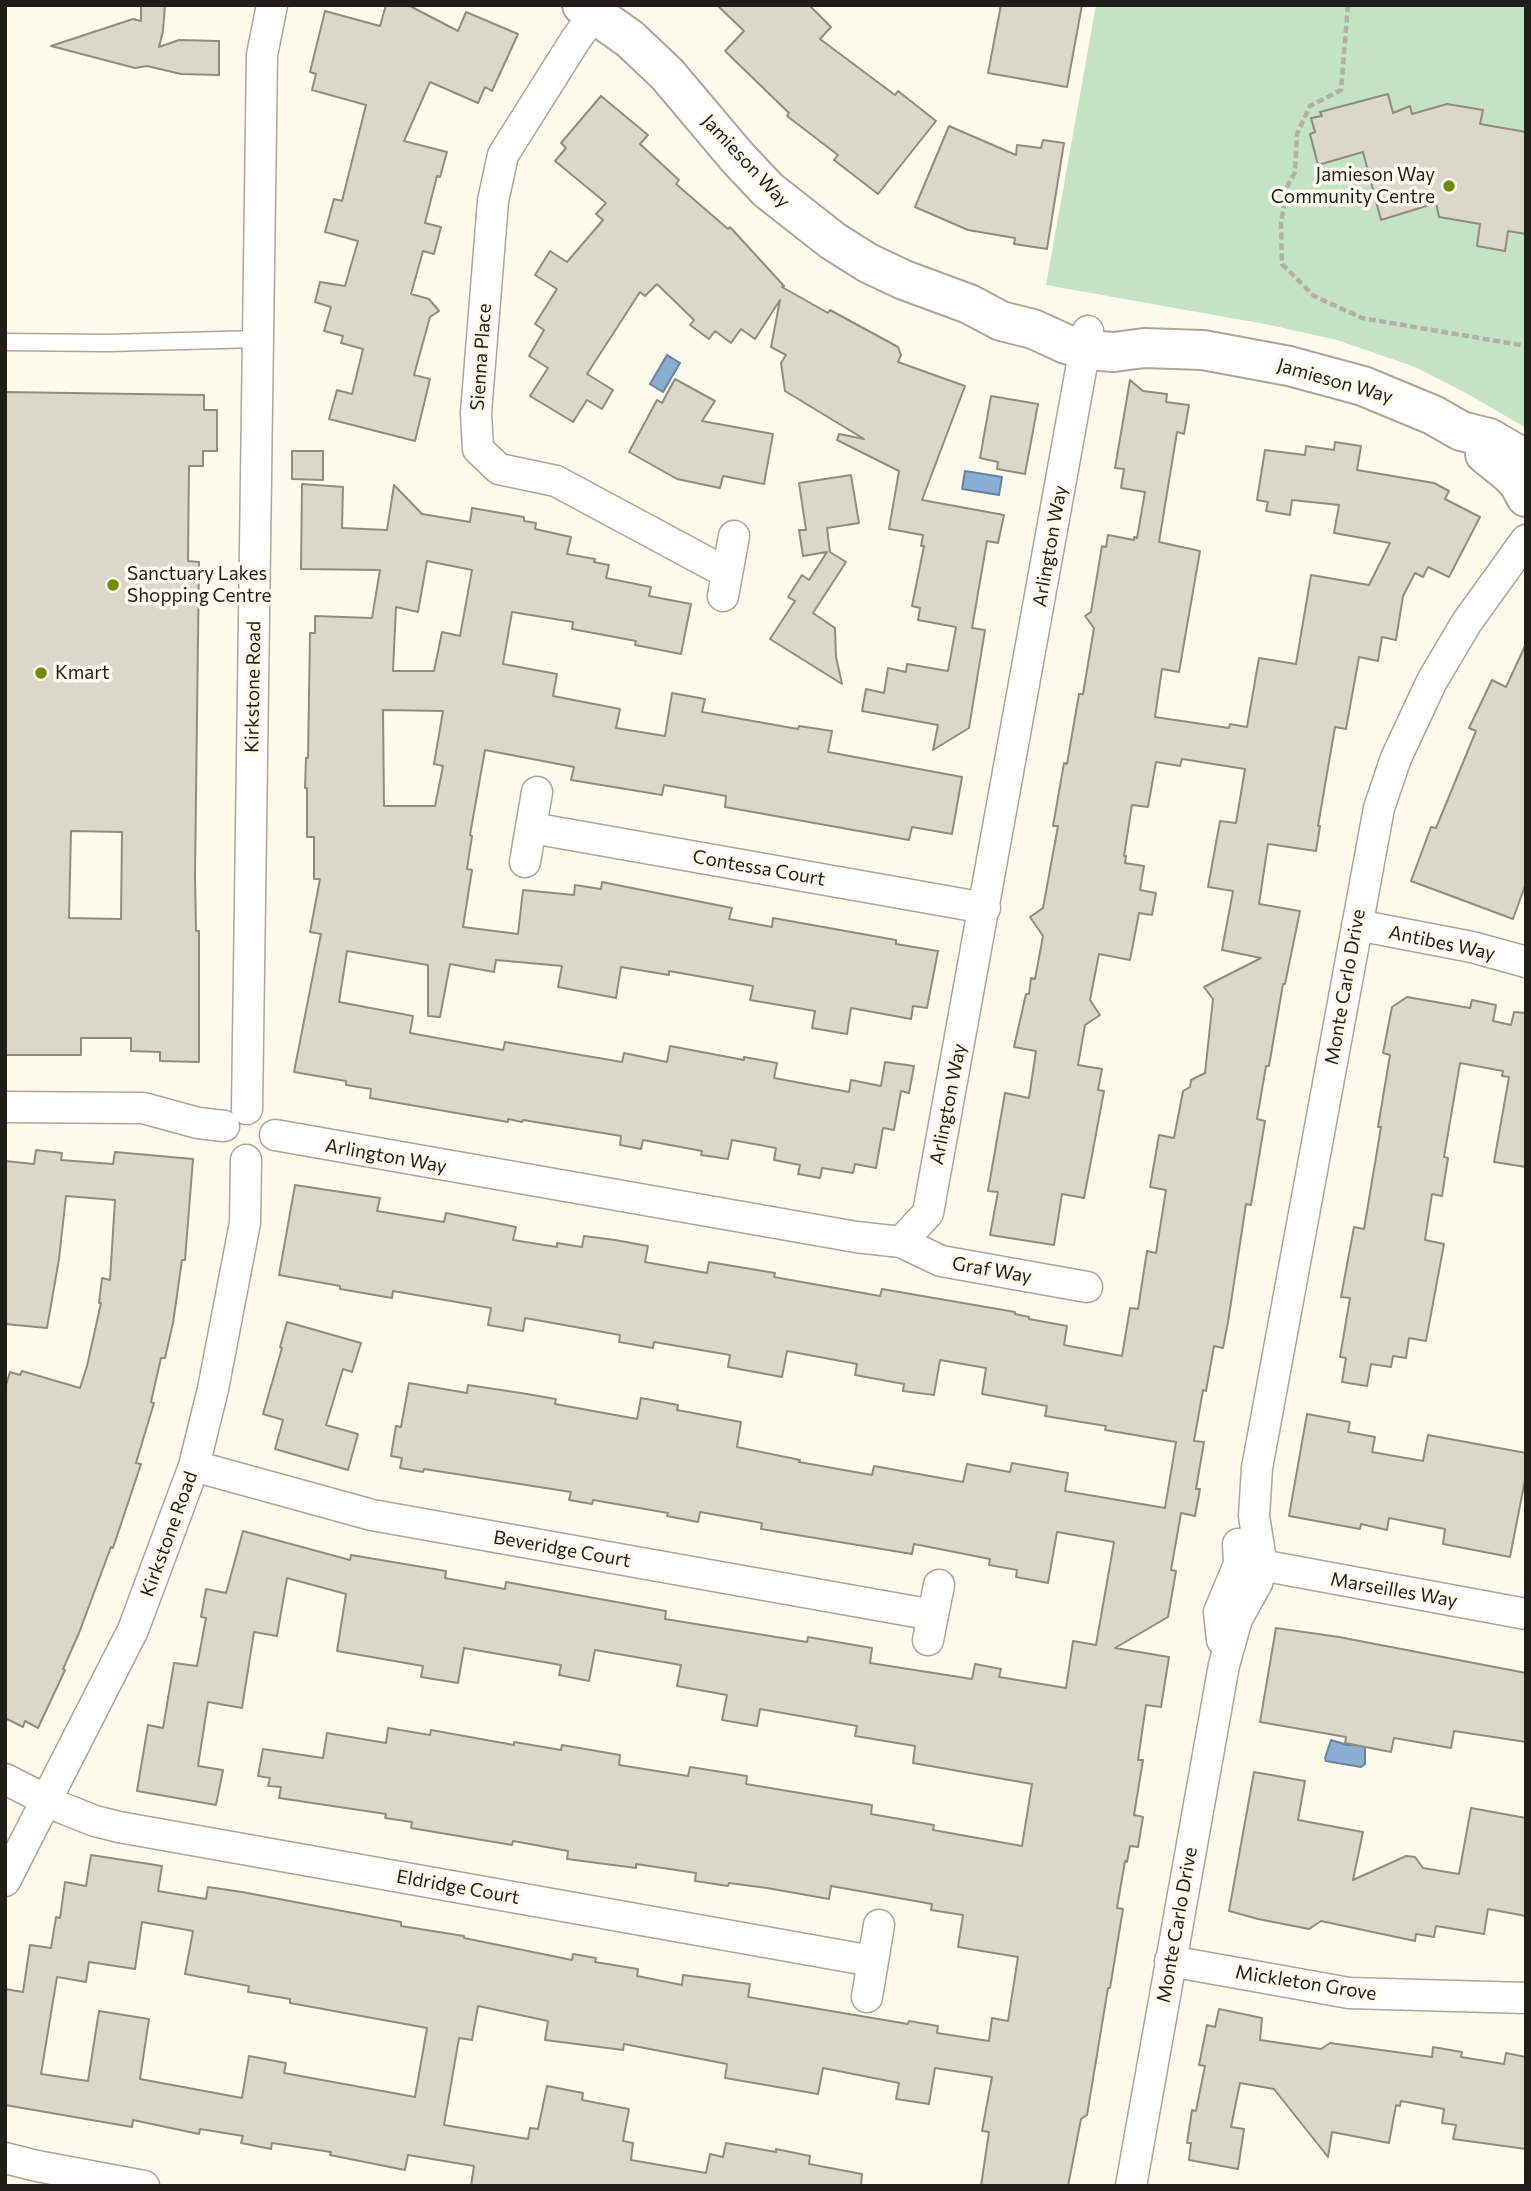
<!DOCTYPE html>
<html>
<head>
<meta charset="utf-8">
<style>
	body { margin:0 }
	#map { position:relative; width:1531px; height:2191px; overflow:hidden; background:#fefbec; font-family:Commissioner,sans-serif }
	canvas { display:block }
	.frame { position:absolute; inset:0; border:7px solid #1f1e19; pointer-events:none }
</style>
</head>
<body>
<div id="map">
<canvas width="1531" height="2191"></canvas>
<div class="frame"></div>
</div>
<script>
const ctx = document.querySelector('canvas').getContext('2d');
ctx.lineJoin = 'round';
function paint(path, color) { ctx.fillStyle = color; ctx.fill(path, 'evenodd'); }
const toPath = rows => new Path2D(rows.map(r => 'M' + r).join(''));
function trace(path, color, width, dash) { ctx.strokeStyle = color; ctx.lineWidth = width; ctx.lineCap = dash ? 'butt' : 'round'; ctx.setLineDash(dash || []); ctx.stroke(path); }
function label(font, color, halo, rows, align = 'center') {
  ctx.font = font + ' Commissioner,sans-serif'; ctx.lineWidth = 7; ctx.setLineDash([]); ctx.textBaseline = 'middle'; ctx.strokeStyle = halo; ctx.fillStyle = color; for (const [text, x, y, turn = 0] of rows) {
    ctx.save(); ctx.translate(x, y); ctx.rotate((+turn || 0) * Math.PI / 180); ctx.textAlign = isNaN(turn) ? turn : align; if (halo) ctx.strokeText(text, 0, 0); ctx.fillText(text, 0, 0); ctx.restore();
  }
}
paint(toPath([
	[1096,5,1526,5,1526,428,1466,393,1415,367,1337,340,1270,325,1046,285]
]), '#c4e3c4');
const water = toPath([
	[667,355,680,363,663,392,650,384,667,355],
	[965,471,1002,477,999,495,962,489,965,471],
	[1331,1740,1347,1745,1363,1745,1365,1749,1365,1764,1361,1767,1326,1761,1325,1758,1331,1740]
]);
paint(water, '#89aed1');
trace(water, '#69839a', 2);
const building = toPath([
	[141,5,165,5,163,31,159,47,179,40,219,41,219,75,181,74,147,66,135,68,51,46,133,19,141,21,141,5],
	[386,5,408,5,458,31,466,12,518,34,492,91,485,87,478,103,430,82,404,141,447,152,440,177,437,176,425,223,441,227,434,254,423,251,411,294,429,299,439,311,430,317,414,375,430,379,415,441,329,419,337,390,352,394,363,349,341,343,343,336,324,331,331,307,315,302,320,282,345,286,358,241,325,232,334,199,342,201,366,105,312,90,316,74,310,72,325,11,380,26,386,5],
	[717,5,809,5,831,27,820,39,895,95,898,91,936,121,878,194,834,160,838,155,787,116,789,113,725,51,744,31,717,5],
	[1001,5,1082,5,1067,87,988,73,1001,5],
	[1388,94,1393,113,1410,106,1412,114,1447,104,1483,110,1480,124,1526,132,1526,234,1508,231,1505,251,1477,246,1480,224,1439,217,1436,203,1381,220,1363,152,1318,165,1310,134,1315,132,1311,118,1322,116,1320,112,1388,94],
	[601,96,648,135,640,144,679,180,676,184,728,229,730,227,784,286,782,287,828,313,830,310,898,347,901,355,898,362,965,386,922,500,1004,515,998,543,987,541,972,628,985,630,969,728,933,750,938,725,862,711,866,689,884,693,888,668,906,672,907,664,948,671,956,627,918,620,920,608,912,606,924,546,921,546,923,535,889,529,899,471,837,440,839,434,864,439,785,391,781,363,786,355,771,347,780,300,755,339,741,329,731,343,715,331,709,339,690,325,694,320,657,284,645,296,640,292,587,374,613,390,602,409,587,400,573,422,530,396,548,368,529,356,544,330,535,324,557,289,535,275,550,251,567,262,603,220,596,214,606,203,555,161,566,148,561,143,601,96],
	[949,126,1016,155,1017,145,1041,148,1043,140,1064,143,1047,249,1014,244,1015,238,968,230,915,207,949,126],
	[675,379,715,401,702,421,773,434,764,484,723,476,720,488,677,479,629,452,657,400,662,403,675,379],
	[1130,380,1143,391,1167,394,1166,402,1189,405,1184,434,1177,432,1159,542,1200,551,1179,672,1162,669,1155,717,1229,728,1230,724,1247,727,1259,658,1296,664,1311,575,1369,585,1390,543,1334,533,1339,505,1292,500,1290,515,1266,511,1268,502,1257,500,1265,450,1305,455,1306,446,1334,450,1335,442,1361,446,1357,470,1434,483,1449,491,1445,499,1480,517,1449,577,1428,567,1423,577,1415,573,1403,596,1396,640,1382,637,1378,661,1359,657,1346,729,1335,727,1318,826,1320,826,1316,851,1268,844,1259,904,1300,911,1285,984,1283,984,1269,1066,1266,1066,1257,1119,1265,1121,1251,1205,1246,1204,1228,1322,1223,1348,1214,1346,1206,1391,1203,1390,1194,1441,1204,1442,1196,1489,1200,1489,1195,1516,1181,1513,1171,1570,1176,1571,1168,1617,1115,1648,1169,1657,1161,1707,1146,1705,1138,1760,1143,1760,1134,1815,1143,1817,1138,1847,1130,1846,1127,1862,1125,1861,1117,1908,1123,1909,1110,1988,1108,1988,1087,2115,1081,2119,1068,2186,981,2186,989,2132,982,2131,992,2077,935,2068,929,2104,896,2099,899,2083,823,2068,818,2094,725,2078,727,2064,624,2044,623,2050,545,2040,548,2021,478,2006,472,2040,459,2038,444,2125,528,2139,530,2128,538,2129,547,2086,583,2093,582,2100,629,2109,623,2141,633,2143,631,2160,706,2173,710,2154,723,2157,726,2143,776,2152,776,2149,810,2156,809,2164,862,2174,861,2186,471,2186,474,2166,408,2155,405,2170,330,2155,331,2152,272,2143,271,2149,241,2143,243,2136,200,2129,199,2134,133,2120,132,2127,5,2105,5,1989,23,1992,30,1945,51,1948,56,1917,60,1918,65,1882,86,1886,91,1855,162,1866,158,1891,206,1899,208,1887,242,1892,401,1922,401,1926,464,1936,464,1938,572,1960,573,1954,596,1958,595,1962,638,1969,637,1976,682,1985,683,1975,750,1984,748,1997,908,2024,909,2021,938,2026,937,2033,989,2041,992,2018,1008,2021,1018,1957,958,1947,963,1915,931,1910,932,1904,831,1886,829,1899,767,1888,729,1883,728,1886,695,1881,696,1873,636,1864,636,1868,567,1859,568,1851,513,1841,512,1845,411,1828,412,1822,385,1818,386,1814,279,1798,281,1787,268,1786,270,1778,258,1776,263,1749,323,1758,327,1733,386,1743,388,1728,430,1735,431,1730,514,1745,514,1742,561,1750,562,1745,620,1755,619,1765,688,1776,690,1767,747,1776,746,1784,872,1805,871,1814,934,1825,933,1830,1022,1846,1032,1784,913,1763,915,1746,855,1736,857,1726,760,1709,757,1726,722,1720,727,1695,677,1686,681,1665,595,1650,589,1681,559,1675,561,1665,464,1648,458,1683,421,1677,423,1666,337,1651,346,1594,287,1578,277,1636,254,1632,242,1708,208,1702,198,1766,223,1770,216,1805,137,1791,148,1725,163,1728,174,1663,197,1666,206,1618,201,1617,206,1589,226,1593,243,1531,350,1560,351,1555,446,1571,445,1578,505,1589,506,1582,666,1611,665,1619,807,1642,808,1637,872,1648,870,1663,972,1679,975,1664,1001,1669,999,1677,1066,1688,1073,1641,1096,1645,1114,1542,1057,1532,1048,1583,1016,1577,1017,1570,989,1565,990,1559,914,1544,912,1554,761,1529,762,1523,700,1512,698,1522,667,1516,668,1513,593,1500,592,1504,569,1500,571,1492,424,1469,423,1472,400,1468,402,1458,391,1456,396,1426,401,1427,409,1383,467,1393,468,1385,521,1393,556,1399,555,1404,637,1419,641,1398,678,1405,677,1410,741,1422,737,1447,800,1460,799,1462,872,1475,874,1466,963,1482,967,1464,1010,1472,1012,1463,1068,1473,1065,1491,1165,1508,1176,1442,1105,1430,1106,1426,1045,1416,1047,1406,982,1394,986,1368,940,1360,934,1395,903,1391,904,1384,855,1375,857,1364,787,1351,782,1377,728,1367,730,1355,654,1342,653,1348,619,1342,620,1335,525,1318,523,1331,488,1325,491,1308,393,1291,392,1298,340,1289,340,1286,279,1275,295,1185,380,1198,377,1211,444,1222,446,1213,516,1227,513,1240,557,1247,557,1243,582,1247,584,1236,615,1240,648,1246,645,1262,707,1273,709,1262,775,1273,774,1277,880,1296,882,1289,1015,1312,1015,1314,1029,1317,1029,1319,1067,1326,1064,1345,1122,1356,1130,1308,1138,1309,1147,1251,1156,1253,1166,1190,1150,1187,1159,1135,1174,1138,1183,1091,1190,1087,1191,1080,1205,1073,1213,999,1204,987,1261,958,1222,950,1233,891,1208,887,1220,821,1236,823,1245,769,1182,759,1180,766,1156,762,1148,807,1132,805,1124,856,1126,856,1125,863,1144,866,1140,890,1156,893,1152,915,1139,913,1130,960,1099,954,1090,1000,1100,1015,1085,1025,1078,1065,1102,1069,1098,1090,1104,1091,1084,1198,1062,1194,1054,1245,990,1235,998,1192,988,1191,1005,1093,1029,1098,1036,1051,1014,1047,1026,994,1029,994,1031,978,1035,979,1043,936,1030,917,1043,908,1058,826,1053,826,1064,763,1067,764,1079,694,1083,694,1094,628,1085,616,1091,612,1102,546,1106,547,1108,535,1134,540,1134,537,1137,538,1145,492,1121,488,1124,469,1115,468,1130,380],
	[142,1922,193,1931,185,1974,249,1986,248,1992,290,1999,290,2003,427,2028,415,2097,284,2073,286,2063,249,2056,242,2098,140,2079,149,2019,99,2011,88,2081,41,2074,57,1977,86,1982,89,1962,135,1969,142,1922],
	[5,392,204,395,204,410,217,410,217,451,203,451,203,466,189,466,188,561,199,562,195,875,196,931,199,931,199,1062,160,1061,160,1052,131,1051,131,1038,81,1038,81,1055,5,1055,5,392],
	[71,831,122,832,121,919,69,918,71,831],
	[991,396,1038,404,1025,474,997,469,998,462,980,458,991,396],
	[292,451,323,451,323,480,292,479,292,451],
	[851,475,859,523,827,528,830,552,846,562,813,613,835,628,836,657,842,684,770,639,795,601,788,597,802,575,809,580,827,552,803,556,799,530,806,530,799,483,851,475],
	[302,484,343,487,342,528,387,530,394,485,422,514,470,522,472,508,524,517,524,521,536,523,535,529,571,537,567,554,595,559,594,562,609,565,606,578,651,587,649,596,691,604,681,654,635,645,636,641,572,629,573,622,512,612,503,664,557,674,553,696,620,709,616,728,665,736,672,693,705,699,702,712,798,729,799,726,832,731,828,752,962,777,952,834,912,827,909,840,725,807,726,796,664,785,662,795,571,780,574,767,485,750,470,835,472,836,467,869,472,870,463,927,518,934,523,890,574,895,575,885,601,889,602,882,732,908,729,919,772,927,773,918,896,940,896,944,938,951,927,1008,913,1006,911,1019,851,1008,847,1034,812,1028,815,1011,750,1000,753,986,669,971,669,975,621,967,616,998,558,987,562,966,496,960,494,972,450,964,440,1017,428,1016,428,965,347,951,339,1002,413,1016,410,1033,503,1050,505,1042,622,1062,624,1053,667,1062,670,1046,744,1060,744,1057,777,1063,774,1078,849,1092,851,1080,881,1086,885,1062,914,1066,909,1093,901,1091,894,1130,883,1128,876,1168,855,1164,853,1173,822,1168,820,1178,798,1174,800,1165,774,1160,776,1148,732,1140,728,1159,701,1155,702,1151,643,1140,641,1149,620,1145,621,1136,523,1120,522,1122,508,1119,508,1122,370,1098,371,1089,346,1085,346,1081,294,1072,321,934,310,932,320,879,314,879,314,837,307,837,307,788,305,788,306,758,308,758,310,633,315,633,315,616,372,618,380,570,301,569,302,484],
	[427,561,472,570,460,636,442,632,434,671,393,671,396,607,418,612,427,561],
	[383,710,443,711,434,764,443,766,435,806,384,806,383,710],
	[1526,644,1526,883,1513,919,1411,881,1431,827,1436,828,1476,731,1469,728,1492,680,1506,687,1526,644],
	[1407,997,1470,1008,1472,1000,1496,1005,1493,1021,1511,1025,1514,1012,1526,1013,1526,1167,1494,1162,1509,1077,1502,1076,1503,1071,1460,1063,1444,1157,1448,1158,1442,1196,1432,1194,1425,1240,1444,1244,1426,1341,1409,1338,1406,1358,1393,1356,1391,1367,1371,1364,1367,1386,1342,1382,1346,1358,1340,1357,1350,1298,1341,1297,1354,1227,1364,1229,1381,1127,1378,1127,1390,1055,1383,1053,1392,1007,1407,997],
	[36,1150,62,1153,61,1160,113,1164,115,1152,193,1159,185,1260,182,1260,173,1323,165,1358,161,1358,151,1402,154,1403,136,1463,141,1464,113,1548,111,1547,79,1633,63,1669,65,1670,38,1728,25,1721,23,1727,5,1718,5,1388,10,1372,20,1375,22,1371,80,1388,87,1366,101,1303,99,1303,102,1278,110,1280,115,1200,66,1196,59,1259,47,1328,5,1324,5,1161,34,1164,36,1150],
	[287,1322,361,1343,352,1372,343,1369,326,1425,358,1434,348,1470,275,1449,283,1420,263,1414,282,1348,280,1347,287,1322],
	[1307,1414,1350,1422,1348,1432,1375,1437,1372,1452,1423,1461,1428,1435,1526,1453,1526,1475,1510,1557,1443,1544,1445,1529,1389,1518,1387,1530,1361,1524,1360,1529,1289,1516,1307,1414],
	[1276,1628,1339,1637,1526,1673,1526,1742,1454,1731,1451,1748,1394,1738,1391,1752,1345,1743,1346,1737,1260,1722,1276,1628],
	[1254,1772,1305,1781,1298,1820,1363,1832,1353,1880,1406,1856,1415,1857,1423,1868,1459,1874,1471,1808,1526,1818,1526,1916,1488,1909,1484,1934,1436,1926,1434,1937,1416,1934,1415,1941,1321,1921,1309,1929,1258,1919,1229,1911,1254,1772],
	[1219,2009,1262,2018,1260,2040,1321,2049,1330,2043,1432,2057,1433,2047,1462,2052,1461,2057,1504,2064,1506,2053,1526,2057,1526,2149,1453,2139,1456,2125,1442,2123,1444,2109,1401,2101,1400,2106,1396,2105,1389,2143,1332,2132,1328,2157,1274,2089,1240,2083,1231,2127,1244,2129,1238,2169,1189,2160,1191,2143,1187,2143,1192,2110,1196,2111,1205,2066,1199,2065,1207,2025,1215,2027,1219,2009]
]);
paint(building, '#dbd7c9');
trace(building, '#908c7f', 2);
const service = toPath([
	[5,342,108,343,258,339]
]);
const minor = toPath([
	[595,13,576,39,503,155,493,201,476,413,478,449,499,469,556,481,727,573],
	[723,596,734,536],
	[532,828,985,908],
	[525,862,537,792],
	[1357,925,1472,947,1526,962],
	[5,1107,143,1108,198,1123,224,1126],
	[247,1109,262,55,272,5],
	[275,1135,856,1237,901,1242,928,1213,1088,331],
	[901,1242,941,1261,1087,1287],
	[194,1466,372,1515,933,1615],
	[1239,1561,1526,1614],
	[928,1640,939,1585],
	[1222,1640,1219,1612,1239,1564,1238,1544],
	[5,1779,62,1808,95,1821,119,1827,872,1961],
	[5,1881,133,1630,194,1466,213,1389,245,1223,246,1160],
	[1170,1961,1349,1993,1526,1998],
	[867,1997,879,1925],
	[5,2158,37,2166,144,2186],
	[1131,2186,1224,1665,1237,1619,1257,1583,1262,1566,1254,1516,1257,1468,1379,808,1396,758,1432,681,1467,622,1526,540]
]);
const tertiary = toPath([
	[582,5,630,39,667,74,737,157,768,190,833,241,868,263,904,280,969,304,1001,321,1033,329,1066,344,1085,350,1114,352,1144,348,1203,350,1289,366,1363,386,1433,415,1461,431,1489,438,1518,455,1526,462],
	[1485,454,1511,475,1519,484,1526,497]
]);
trace(service, '#aaa699', 19);
trace(minor, '#aaa699', 33);
trace(tertiary, '#aaa699', 42);
trace(toPath([
	[1348,5,1341,90,1310,106,1297,134,1295,172,1288,185,1281,222,1282,264,1314,296,1362,318,1526,346]
]), '#b3b1a5', 4.5, [7, 3.5]);
trace(service, '#fff', 16);
trace(minor, '#fff', 30);
trace(tertiary, '#fff', 38);
for (const [x, y, r, color] of [
	[1449,186,7,"#6f8b03"],
	[113,585,7,"#6f8b03"],
	[41,673,7,"#6f8b03"]
]) { const dot = new Path2D(); dot.arc(x, y, r, 0, 2 * Math.PI); ctx.fillStyle = color; ctx.fill(dot); trace(dot, '#fefbec', 2.5); }
label('19px', '#1f1e19', '#fefbec', [
	["Jamieson Way",746,161,47],
	["Sienna Place",481,357,-86],
	["Jamieson Way",1335,381,16],
	["Arlington Way",1050,546,-80],
	["Kirkstone Road",253,687,-89],
	["Contessa Court",759,868,10],
	["Antibes Way",1442,943,12],
	["Monte Carlo Drive",1345,987,-80],
	["Arlington Way",948,1104,-79],
	["Arlington Way",386,1156,10],
	["Graf Way",992,1270,10],
	["Kirkstone Road",169,1534,-70],
	["Beveridge Court",562,1549,10],
	["Marseilles Way",1394,1590,10],
	["Eldridge Court",458,1887,10],
	["Monte Carlo Drive",1177,1925,-80],
	["Mickleton Grove",1306,1983,9]
]);
label('19px', '#1f1e19', '#fefbec', [
	["Jamieson Way",1435,175,"right"],
	["Community Centre",1435,197,"right"],
	["Sanctuary Lakes",127,574],
	["Shopping Centre",127,596],
	["Kmart",55,673]
], 'left');
</script>
</body>
</html>
